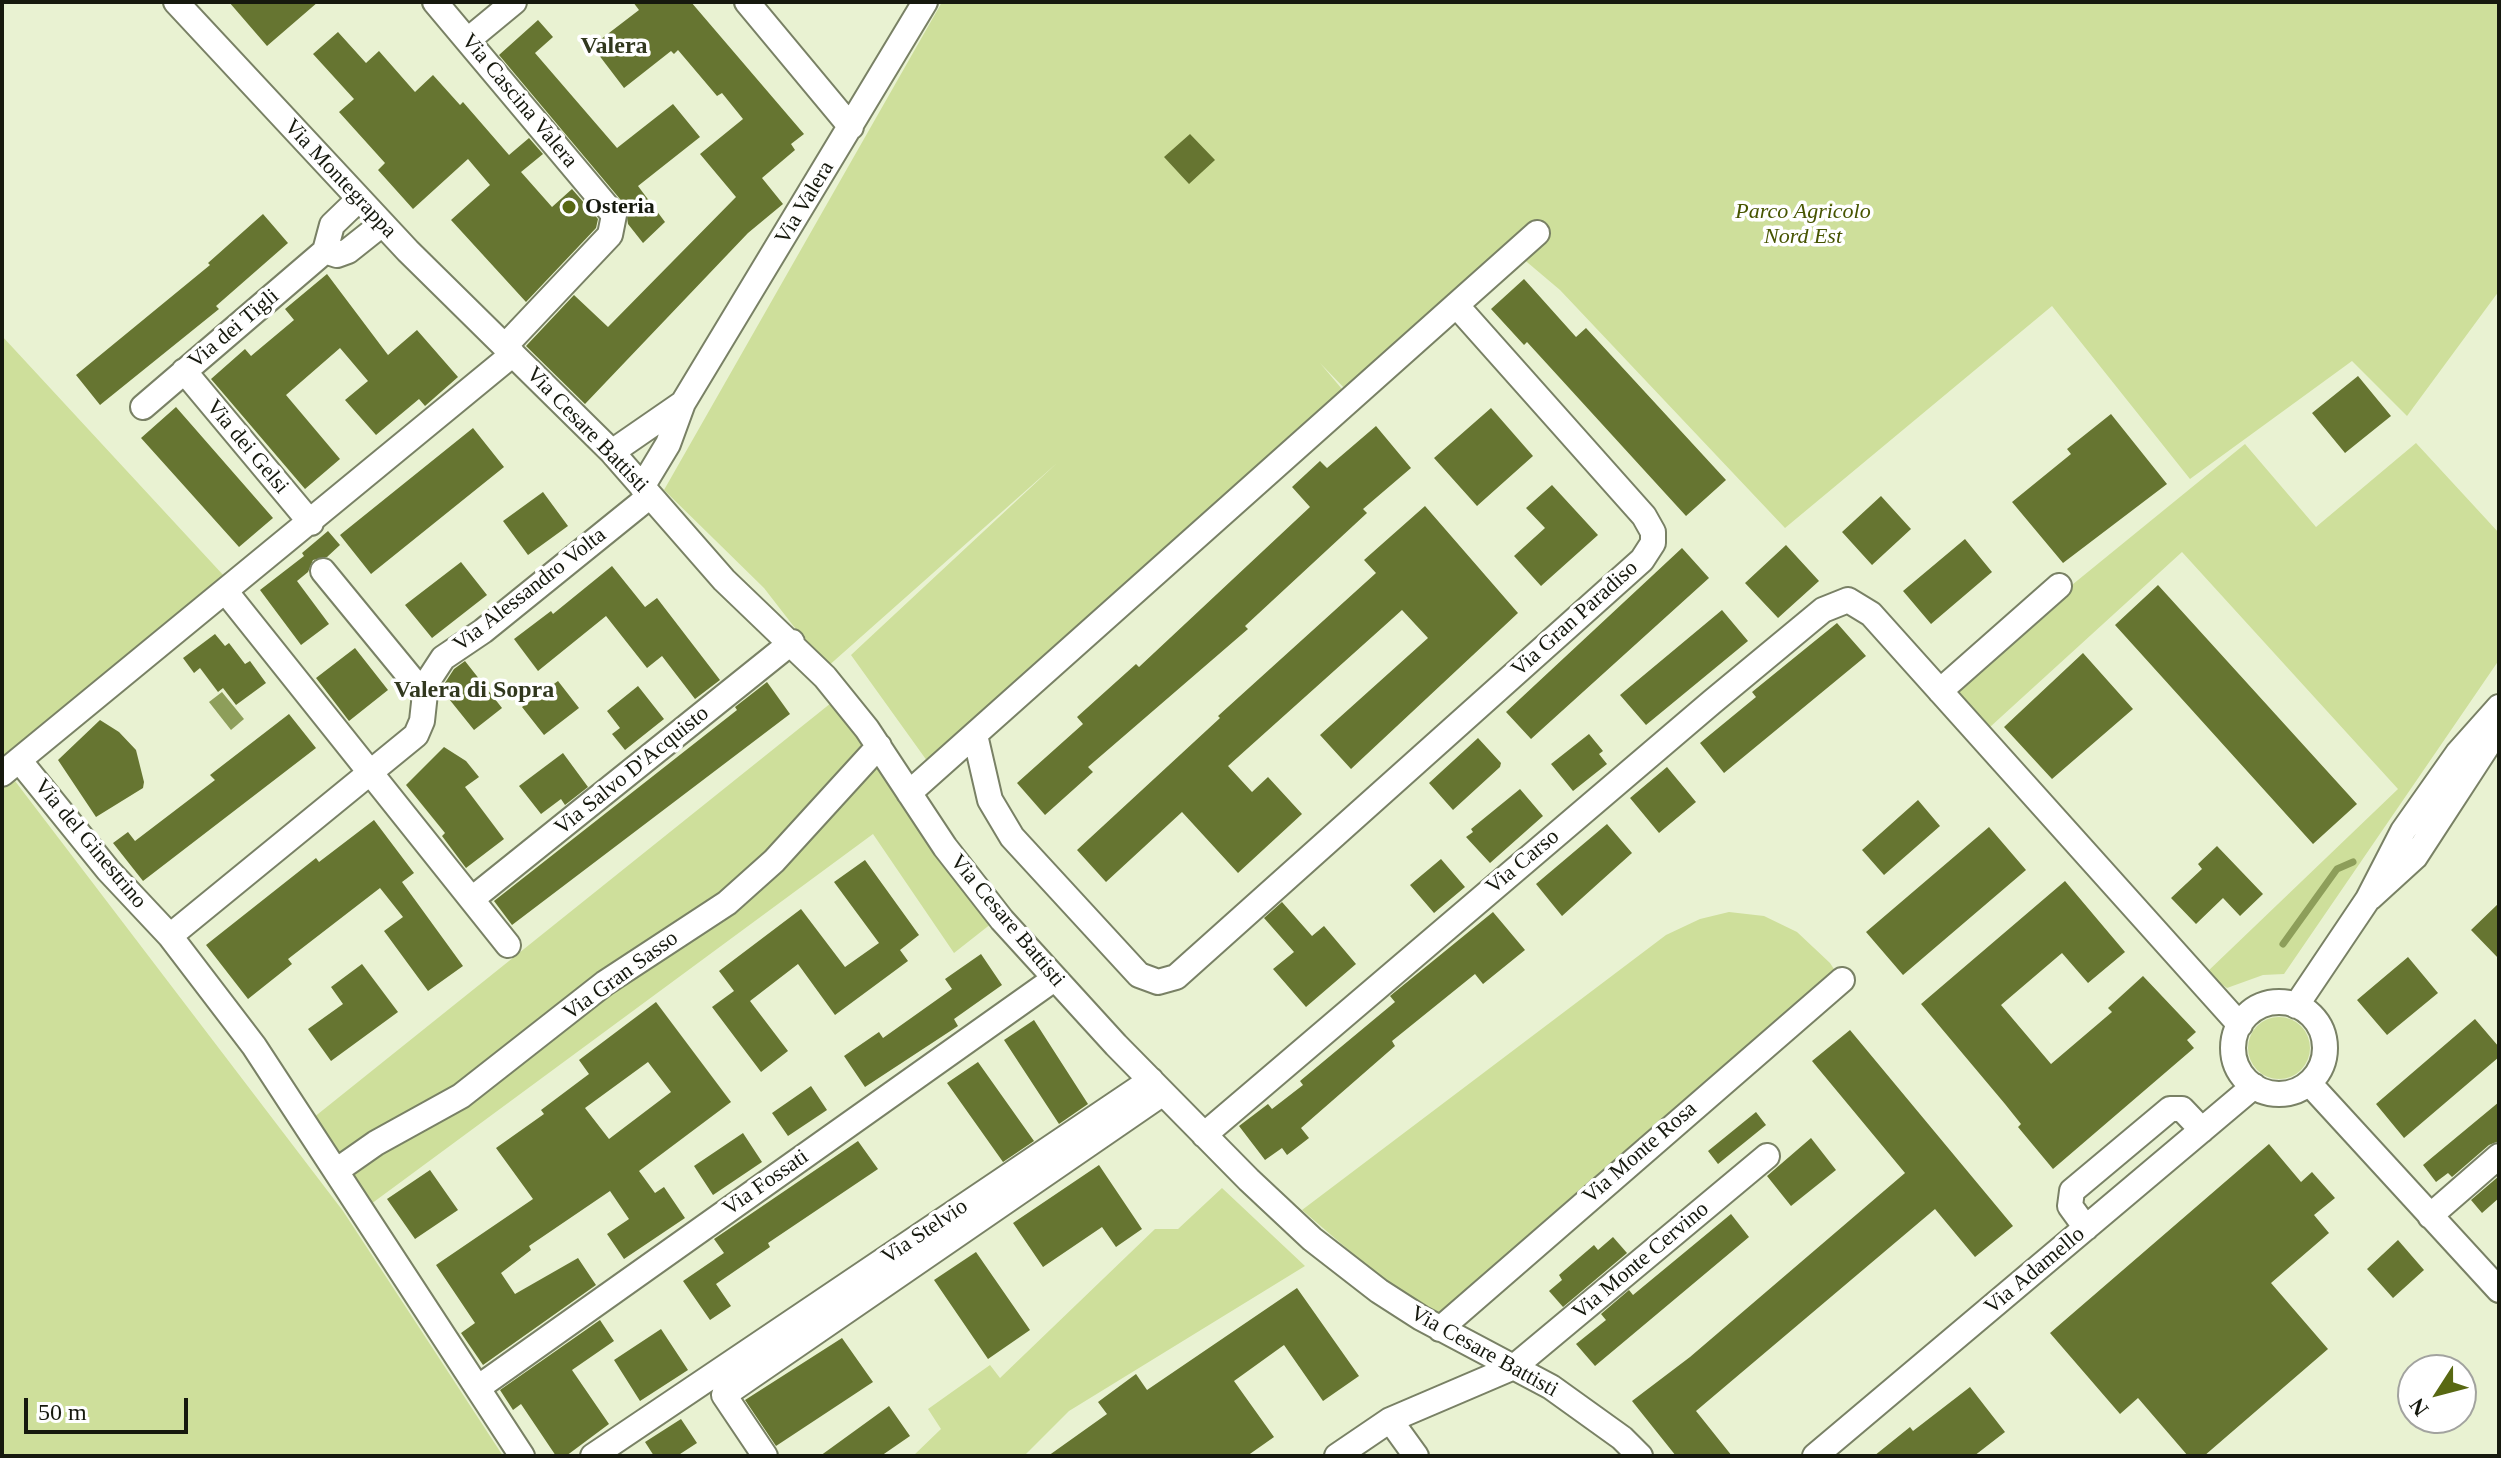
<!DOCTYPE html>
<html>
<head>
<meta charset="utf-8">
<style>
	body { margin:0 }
	#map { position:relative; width:2501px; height:1458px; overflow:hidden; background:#e9f2d2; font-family:"Times New Roman",serif }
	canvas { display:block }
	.frame { position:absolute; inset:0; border:4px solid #16190e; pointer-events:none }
	.north { position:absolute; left:2397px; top:1354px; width:80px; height:80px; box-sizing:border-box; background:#fff; border:2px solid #a2a39f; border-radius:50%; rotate:234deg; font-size:22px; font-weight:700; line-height:32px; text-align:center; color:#16190e }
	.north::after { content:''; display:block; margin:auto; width:28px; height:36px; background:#586812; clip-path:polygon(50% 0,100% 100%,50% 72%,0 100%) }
	.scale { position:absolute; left:24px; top:1398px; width:164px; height:36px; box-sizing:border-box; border:4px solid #16190e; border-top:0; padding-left:10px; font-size:24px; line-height:28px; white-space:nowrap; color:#16190e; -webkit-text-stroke:6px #fff; paint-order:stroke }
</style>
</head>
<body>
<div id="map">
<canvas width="2501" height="1458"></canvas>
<div class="frame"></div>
<div class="north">N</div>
<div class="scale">50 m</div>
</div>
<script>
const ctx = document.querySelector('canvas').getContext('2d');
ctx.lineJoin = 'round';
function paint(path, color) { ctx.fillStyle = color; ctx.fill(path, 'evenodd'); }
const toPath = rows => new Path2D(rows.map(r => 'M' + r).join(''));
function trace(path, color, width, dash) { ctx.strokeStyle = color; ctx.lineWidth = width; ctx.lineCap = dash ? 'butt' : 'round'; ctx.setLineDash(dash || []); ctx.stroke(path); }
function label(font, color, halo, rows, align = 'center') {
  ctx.font = font + ' "Times New Roman",serif'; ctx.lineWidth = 7; ctx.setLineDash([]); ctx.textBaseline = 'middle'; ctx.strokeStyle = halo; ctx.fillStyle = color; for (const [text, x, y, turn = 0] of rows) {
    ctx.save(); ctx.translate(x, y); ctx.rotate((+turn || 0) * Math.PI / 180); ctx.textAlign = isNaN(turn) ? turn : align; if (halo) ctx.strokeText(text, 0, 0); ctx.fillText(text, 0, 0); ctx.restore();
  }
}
paint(toPath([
	[942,2,2499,2,2499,291,2407,416,2352,361,2190,479,2052,306,1785,528,1560,290,1521,257,1350,394,1320,363,1347,395,930,765,851,655,1057,463,826,668,764,588,664,490],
	[2,336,237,590,15,781,343,1211,503,1456,2,1456],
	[2416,443,2499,533,2499,660,2284,974,2263,975,2227,988,2206,973,2398,789,2182,552,1990,727,1956,689,2067,589,2245,444,2316,527],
	[841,695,1001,916,954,953,873,834,371,1204,313,1118],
	[1729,912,1764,916,1797,932,1830,963,1841,980,1439,1317,1387,1283,1302,1210,1666,935,1700,919],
	'2248 1048a31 31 0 1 1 62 0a31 31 0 1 1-62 0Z',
	[1222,1188,1305,1266,1069,1411,1024,1456,913,1456,941,1429,928,1409,990,1365,1000,1378,1155,1229,1178,1229]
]), '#cedf9b');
paint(toPath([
	[222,692,244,719,231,730,209,702]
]), '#8d9e5a');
trace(toPath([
	[2283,944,2337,869,2353,862]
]), '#8d9e5a', 7);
paint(toPath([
	[229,2,318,2,267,46],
	[633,2,691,2,804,134,791,144,795,150,762,178,783,204,748,233,585,404,526,346,574,295,608,327,736,197,700,154,743,119,722,93,717,96,678,50,674,54,671,51,624,88,592,46,639,10],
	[538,20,553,37,535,53,617,148,673,104,700,137,638,186,665,222,643,243,628,224,625,205,499,55],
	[338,32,366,63,379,51,415,92,433,75,460,105,463,102,509,155,529,138,543,154,521,172,552,207,572,189,598,219,596,228,526,302,451,220,490,185,468,159,413,209,378,170,385,163,339,112,354,99,313,54],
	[1190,134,1215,160,1189,184,1164,157],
	[263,214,288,243,216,306,219,309,100,405,76,375,210,265,208,263],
	[327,274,388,355,417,330,458,377,425,406,419,399,376,435,345,400,368,381,340,348,286,395,340,459,305,489,211,379,245,349,251,356,294,320,285,309],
	[1524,279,1576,337,1586,328,1726,480,1686,516,1527,342,1524,345,1491,309],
	[2358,376,2391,416,2345,453,2312,413],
	[176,407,273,518,239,547,141,438],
	[1491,408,1533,456,1477,506,1434,458],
	[2111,414,2167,484,2063,563,2012,502,2071,454,2067,449],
	[1376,426,1411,468,1363,509,1367,513,1245,626,1248,629,1088,767,1093,772,1045,815,1017,783,1083,724,1077,717,1136,664,1139,667,1310,507,1292,487,1320,461,1327,468],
	[473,428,504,467,371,574,340,535],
	[1552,485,1598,535,1541,586,1514,556,1545,528,1526,508],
	[543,492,568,526,528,555,503,521],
	[1881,496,1911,529,1872,565,1842,532],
	[1425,506,1518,613,1351,769,1320,735,1428,638,1402,610,1228,766,1252,792,1268,777,1302,814,1238,873,1182,812,1106,882,1077,850,1220,718,1218,716,1376,573,1364,560],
	[328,531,340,545,327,557,313,560,308,572,297,581,329,624,301,645,260,590,304,556,302,553],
	[1965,539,1992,572,1931,624,1903,591],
	[1786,545,1819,581,1778,618,1745,583],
	[1682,548,1709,578,1531,739,1506,712],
	[461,562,487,595,432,638,405,605],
	[612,566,645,607,657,598,720,680,695,699,662,656,647,668,606,616,538,671,514,639,551,611,553,614],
	[2158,585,2357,804,2313,844,2115,625],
	[1722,610,1748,641,1646,725,1620,695],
	[1837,623,1866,656,1724,773,1700,743,1756,697,1752,692],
	[215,634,225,646,229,643,245,664,250,661,266,683,236,705,223,688,218,692,200,668,194,673,183,658],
	[355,648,388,690,349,721,316,678],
	[2083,653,2133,709,2052,779,2004,727],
	[465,661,502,708,474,730,441,689,454,669],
	[558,681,579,708,544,735,522,707],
	[767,682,790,714,512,925,494,901,737,710,735,707],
	[638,686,664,719,625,750,612,734,620,728,607,711],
	[289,714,316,748,143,881,113,843,128,832,135,841,215,780,210,775],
	[100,720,119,732,136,750,144,782,143,788,96,817,58,760],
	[1589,734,1603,751,1599,754,1607,764,1573,791,1551,764],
	[1478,738,1501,763,1500,767,1453,810,1429,783],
	[444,747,466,761,479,777,465,787,504,839,466,868,442,836,445,833,406,785],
	[563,753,588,787,565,805,561,799,541,814,519,786],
	[1667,767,1696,802,1659,833,1630,798],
	[1520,789,1543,816,1490,863,1466,837,1473,832,1471,829],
	[1918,800,1940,826,1884,875,1862,850],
	[374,820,414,873,402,882,463,966,428,991,384,931,403,917,380,888,288,959,292,964,248,999,206,945,316,858,319,862],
	[1607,824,1632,853,1562,916,1536,884],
	[1989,827,2026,870,1903,975,1866,932],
	[2217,846,2263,894,2240,916,2223,898,2196,924,2171,898,2202,869,2198,864],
	[1441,859,1465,887,1434,913,1410,885],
	[865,860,919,935,900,950,908,961,835,1015,798,964,750,1001,788,1051,761,1072,712,1007,734,991,719,971,801,909,845,967,879,943,834,882],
	[2065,881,2125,952,2088,983,2062,953,2001,1005,2051,1064,2112,1012,2108,1008,2143,976,2196,1032,2187,1040,2194,1048,2053,1169,2018,1127,2021,1124,2005,1104,1921,1004],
	[1282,902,1312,936,1324,926,1356,964,1306,1007,1273,969,1294,952,1264,918],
	[2499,903,2499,959,2471,930],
	[1493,912,1525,950,1483,984,1475,974,1392,1041,1395,1046,1301,1128,1309,1138,1287,1155,1282,1148,1265,1160,1239,1126,1268,1104,1272,1109,1303,1085,1300,1081,1395,1002,1390,996],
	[981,954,1002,985,954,1019,958,1026,865,1087,844,1056,879,1032,883,1038,952,989,945,979],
	[2408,957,2438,993,2387,1035,2357,1000],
	[362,964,398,1012,331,1061,308,1029,343,1004,331,987],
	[656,1002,731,1102,639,1171,655,1193,664,1187,685,1218,624,1259,607,1234,629,1219,610,1191,529,1246,531,1250,501,1273,515,1294,578,1258,596,1285,483,1365,461,1333,475,1323,436,1265,533,1199,496,1148,544,1114,541,1110,589,1074,579,1060],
	[648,1062,671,1092,609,1139,585,1108],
	[2475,1019,2499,1047,2499,1057,2404,1138,2376,1104],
	[1034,1020,1088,1104,1059,1124,1004,1040],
	[1850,1030,2013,1226,1975,1257,1935,1209,1696,1411,1732,1456,1676,1456,1632,1401,1690,1357,1905,1173,1812,1061],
	[978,1062,1034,1141,1003,1162,947,1083],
	[811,1086,827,1110,788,1136,772,1113],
	[2499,1102,2499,1141,2489,1145,2452,1177,2448,1173,2436,1182,2423,1165],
	[1756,1112,1766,1125,1718,1164,1708,1151],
	[743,1133,762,1162,713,1195,694,1166],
	[1811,1138,1836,1170,1791,1206,1767,1176],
	[858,1141,878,1169,768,1243,770,1247,716,1284,731,1306,710,1320,683,1281,724,1253,714,1239],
	[2269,1144,2301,1182,2312,1172,2335,1198,2314,1215,2329,1233,2271,1283,2328,1349,2204,1456,2188,1456,2138,1398,2120,1414,2050,1333],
	[1099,1165,1142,1229,1116,1247,1102,1227,1043,1267,1013,1223],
	[430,1170,458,1210,415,1239,387,1199],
	[2499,1176,2499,1198,2482,1213,2471,1200],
	[1731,1214,1749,1237,1595,1366,1576,1344,1606,1320,1601,1314,1629,1290,1633,1295],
	[1613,1237,1627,1253,1563,1307,1549,1291,1562,1280,1559,1275,1594,1245,1598,1250],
	[2398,1240,2424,1270,2393,1298,2367,1269],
	[976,1252,1030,1330,988,1359,934,1280],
	[1297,1288,1359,1376,1323,1401,1284,1345,1234,1381,1274,1437,1247,1456,1048,1456,1107,1414,1098,1402,1136,1374,1147,1390],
	[600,1320,614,1341,572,1370,609,1424,566,1456,556,1456,521,1404,513,1410,500,1390],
	[661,1329,688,1370,640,1401,614,1360],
	[842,1338,873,1382,776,1446,745,1400],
	[1970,1387,2005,1432,1974,1456,1874,1456,1910,1427,1913,1431],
	[889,1406,910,1436,881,1456,820,1456],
	[681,1419,697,1443,677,1456,654,1456,645,1442]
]), '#667531');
const minor = toPath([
	[176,2,408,251,612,452,724,580,825,677,867,729,945,847,1002,920,1116,1045,1249,1180,1312,1239,1379,1291,1421,1318,1551,1387,1622,1438,1640,1456],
	[435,2,614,215,610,235,505,346],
	[747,2,851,127],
	[468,40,514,2],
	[359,199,332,225,325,251,337,255,348,251,382,224],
	[184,371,311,523],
	[143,407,325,251],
	[612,452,683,403],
	[642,487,668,444,683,403,925,2],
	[323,571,424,694],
	[226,592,508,945],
	[1940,691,2059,586],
	[975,735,990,800,1012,837,1139,975,1158,982,1176,977,1642,560,1653,543,1653,532,1644,516,1457,306],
	[19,760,108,870,170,936,254,1046,522,1456],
	[2,774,513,354],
	[909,793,1537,233],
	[2370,898,2415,857,2499,728],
	[472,899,792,642],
	[170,936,416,735,422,721,426,684,443,658,483,631,650,496],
	'2233 1048a46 46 0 1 1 92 0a46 46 0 1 1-92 0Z',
	[2296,1006,2368,899,2403,831,2458,753,2499,707],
	[2309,1083,2499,1290],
	[1204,1135,1712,702,1823,610,1848,600,1871,614,2240,1025],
	[336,1171,376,1143,461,1096,605,983,727,903,774,861,879,746],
	[2430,1216,2499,1156],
	[2086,1228,2070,1206,2072,1191,2170,1109,2182,1109,2202,1130],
	[1440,1329,1842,980],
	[479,1387,1054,979],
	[1390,1420,1416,1456],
	[593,1456,1151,1080],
	[765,1456,724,1395,1163,1093],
	[1337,1456,1390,1420,1514,1367,1767,1156],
	[1815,1456,2254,1086]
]);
trace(minor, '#798165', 28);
trace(minor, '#fff', 24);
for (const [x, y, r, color] of [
	[569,207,8,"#586812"]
]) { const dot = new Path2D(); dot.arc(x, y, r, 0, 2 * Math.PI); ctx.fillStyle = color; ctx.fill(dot); trace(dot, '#fff', 3); }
label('22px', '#16190e', '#fff', [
	["Via Cascina Valera",519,101,50],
	["Via Montegrappa",340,179,47],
	["Via Valera",805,203,-59],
	["Via dei Tigli",234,329,-40],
	["Via Cesare Battisti",587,430,46],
	["Via dei Gelsi",247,447,50],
	["Via Alessandro Volta",530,590,-38],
	["Via Gran Paradiso",1575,619,-42],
	["Via Salvo D'Acquisto",632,771,-39],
	["Via del Ginestrino",90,844,50],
	["Via Carso",1523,862,-40],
	["Via Cesare Battisti",1007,921,50],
	["Via Gran Sasso",621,976,-36],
	["Via Monte Rosa",1640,1153,-41],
	["Via Fossati",766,1183,-35],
	["Via Stelvio",925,1232,-34],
	["Via Monte Cervino",1641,1261,-40],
	["Via Adamello",2035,1271,-40],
	["Via Cesare Battisti",1484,1352,29]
]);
label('bold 22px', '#16190e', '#fff', [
	["Osteria",585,207]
], 'left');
label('italic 22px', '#465400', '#fff', [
	["Parco Agricolo",1803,212],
	["Nord Est",1803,237]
]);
label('bold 24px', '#31381e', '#fff', [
	["Valera",614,47],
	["Valera di Sopra",474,691]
]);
</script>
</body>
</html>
